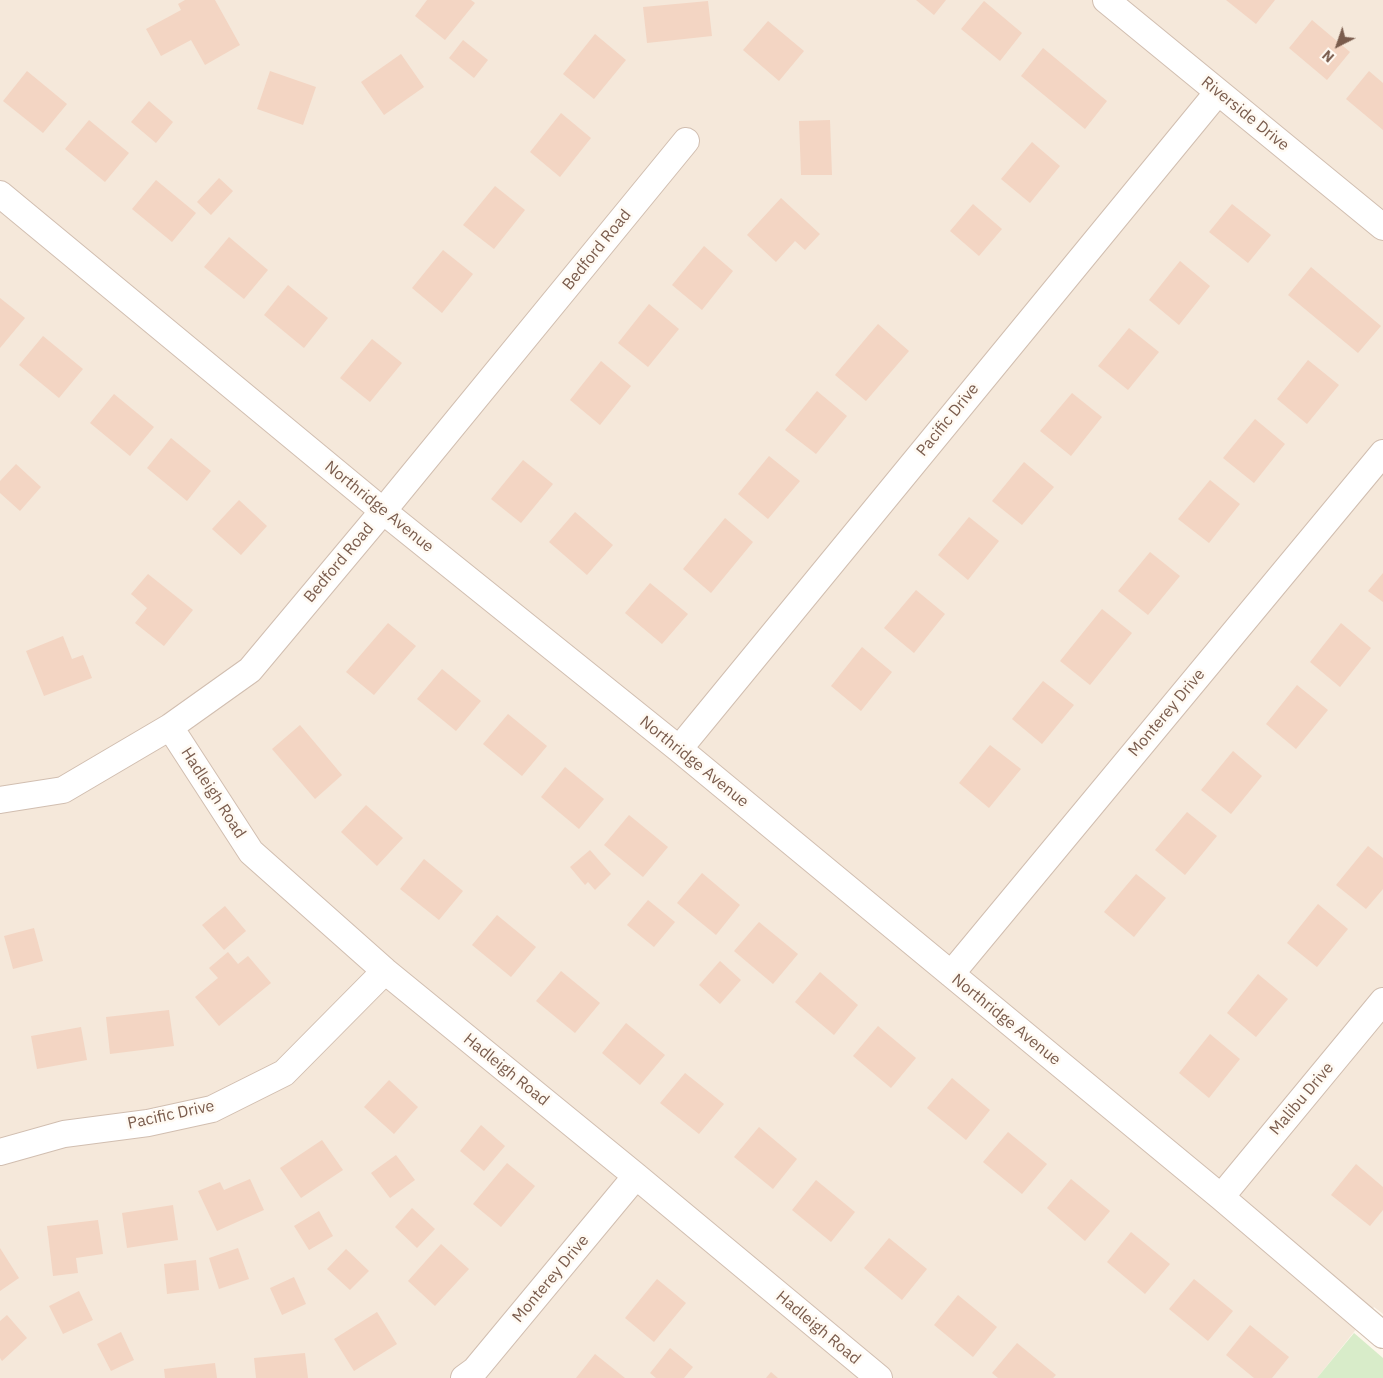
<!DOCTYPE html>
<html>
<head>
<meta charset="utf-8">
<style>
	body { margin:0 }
	#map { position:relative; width:1383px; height:1378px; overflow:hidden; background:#fdf6ec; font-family:"IBM Plex Sans",sans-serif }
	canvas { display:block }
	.north { position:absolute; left:1313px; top:20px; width:50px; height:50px; -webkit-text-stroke:4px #fffaf3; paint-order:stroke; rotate:221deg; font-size:14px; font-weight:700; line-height:20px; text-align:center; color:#7a5c4d }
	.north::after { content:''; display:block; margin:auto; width:18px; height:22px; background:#7a5c4d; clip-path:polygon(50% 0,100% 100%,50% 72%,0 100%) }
</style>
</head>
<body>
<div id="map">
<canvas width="1383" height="1378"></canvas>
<div class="north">N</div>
</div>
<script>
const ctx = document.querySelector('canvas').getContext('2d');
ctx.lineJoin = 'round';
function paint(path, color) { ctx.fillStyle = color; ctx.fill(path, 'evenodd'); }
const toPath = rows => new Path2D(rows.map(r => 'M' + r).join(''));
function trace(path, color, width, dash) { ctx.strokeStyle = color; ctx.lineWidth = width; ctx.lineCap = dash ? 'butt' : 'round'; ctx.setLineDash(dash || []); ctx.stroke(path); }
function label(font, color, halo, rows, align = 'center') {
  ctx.font = font + ' "IBM Plex Sans",sans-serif'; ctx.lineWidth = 5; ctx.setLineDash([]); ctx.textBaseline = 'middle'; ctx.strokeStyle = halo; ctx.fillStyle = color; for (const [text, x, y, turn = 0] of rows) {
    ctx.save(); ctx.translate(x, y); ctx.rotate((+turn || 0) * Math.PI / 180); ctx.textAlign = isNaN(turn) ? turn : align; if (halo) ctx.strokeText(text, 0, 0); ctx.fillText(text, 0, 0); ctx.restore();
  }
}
paint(toPath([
	[0,0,1383,0,1383,1314,1374,1307,1317,1378,0,1378]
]), '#f5e8da');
paint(toPath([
	[1354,1333,1383,1358,1383,1378,1317,1378]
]), '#d8ecc9');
paint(toPath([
	[185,0,215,0,240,45,205,65,191,40,161,56,146,29,181,10,178,4],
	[427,0,471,0,475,3,445,40,415,16],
	[916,0,946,0,934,15],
	[1226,0,1275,0,1256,24],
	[708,1,712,36,647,43,643,7],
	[984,1,1022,33,1000,61,961,29],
	[1312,20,1350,52,1327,80,1289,48],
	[768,21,804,51,779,81,743,50],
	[595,34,626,60,594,99,563,74],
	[463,40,488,60,474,78,449,58],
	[1043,48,1107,101,1085,129,1021,76],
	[401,54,424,87,384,115,361,82],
	[27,71,67,104,43,133,3,101],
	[270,71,316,87,303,125,257,109],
	[1369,71,1383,83,1383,130,1346,99],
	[149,101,173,122,156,143,131,122],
	[561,113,591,138,560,177,530,152],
	[89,120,129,153,105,182,65,149],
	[830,120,832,175,801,175,799,121],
	[1032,142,1060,166,1030,203,1001,179],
	[219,178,233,191,211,215,197,202],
	[156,180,196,213,172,242,132,209],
	[495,186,525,210,494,249,463,225],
	[781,198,820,234,805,250,795,241,776,262,747,235],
	[973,204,1002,229,979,256,950,231],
	[1232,204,1271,235,1248,263,1209,232],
	[229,237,268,270,244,299,204,267],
	[704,246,733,271,702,310,672,285],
	[443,250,473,274,442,313,412,288],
	[1180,261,1210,286,1179,325,1149,300],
	[1311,267,1381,326,1358,353,1288,295],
	[288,285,328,318,304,348,264,315],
	[0,298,25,318,0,348],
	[649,304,679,329,648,367,618,343],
	[878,324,909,351,866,401,835,375],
	[1129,328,1159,352,1128,390,1098,366],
	[43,336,83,369,59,398,19,365],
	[372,339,402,363,370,402,340,378],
	[1308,360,1339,385,1307,424,1277,399],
	[601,361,631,386,600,425,570,400],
	[817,391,847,416,816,454,785,430],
	[1072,393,1102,417,1071,456,1040,431],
	[114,394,154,427,130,456,90,423],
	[1255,419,1285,444,1254,483,1223,458],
	[171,438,211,471,187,501,147,468],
	[769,456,800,481,768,519,738,494],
	[523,460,553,484,521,523,491,499],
	[1024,462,1054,487,1022,525,992,501],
	[16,464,41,487,20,511,0,493,0,481],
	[1210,480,1240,504,1209,543,1178,519],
	[239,500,267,526,241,555,212,529],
	[575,512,613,545,587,575,549,542],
	[969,517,999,541,968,580,938,555],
	[725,518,753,542,711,593,683,569],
	[1150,552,1180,576,1148,615,1118,591],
	[1383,573,1383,602,1368,591],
	[148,574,193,610,164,646,135,623,147,608,131,594],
	[650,583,688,614,662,644,625,613],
	[916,590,945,614,914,653,884,628],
	[1102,609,1132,633,1090,685,1060,661],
	[388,623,416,646,374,695,346,672],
	[1341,623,1371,648,1340,687,1310,662],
	[63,636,72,659,83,655,92,678,44,696,26,651],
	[862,647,892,672,861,711,831,686],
	[442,669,481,701,456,731,417,699],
	[1043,681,1074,705,1042,744,1012,719],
	[1297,685,1328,710,1296,749,1266,724],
	[508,714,547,746,522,776,483,744],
	[300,725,342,775,315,799,272,749],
	[990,745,1021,769,989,808,959,783],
	[1233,751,1262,776,1231,814,1201,790],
	[565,767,604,799,579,829,541,797],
	[366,805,403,838,377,866,341,832],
	[1187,812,1217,836,1185,875,1155,850],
	[629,815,668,847,643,877,604,845],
	[1368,846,1383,858,1383,889,1366,909,1336,885],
	[590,850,611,874,595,890,588,882,585,885,570,867],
	[424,859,463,891,439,920,400,889],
	[702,873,740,905,716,935,677,903],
	[1136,874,1166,898,1134,937,1104,912],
	[648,900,675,922,654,947,627,925],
	[1318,904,1348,929,1317,967,1287,943],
	[225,906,246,931,224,950,202,925],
	[497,915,536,947,511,977,472,945],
	[759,922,798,954,773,984,734,951],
	[34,928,43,961,13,969,4,936],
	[228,952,238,964,248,956,271,983,219,1026,195,997,218,978,209,968],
	[720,961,741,980,720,1004,699,985],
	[561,971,600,1003,575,1033,536,1001],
	[820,972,858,1005,834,1035,795,1002],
	[1258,974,1288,999,1256,1037,1227,1013],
	[169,1010,174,1046,110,1054,106,1017],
	[626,1023,665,1055,640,1085,602,1053],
	[878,1026,916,1058,891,1088,853,1056],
	[81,1027,87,1060,37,1069,31,1036],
	[1210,1034,1240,1059,1209,1098,1179,1073],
	[685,1073,724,1104,699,1134,660,1103],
	[952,1078,990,1110,966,1140,927,1108],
	[389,1080,418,1107,394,1134,364,1107],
	[481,1125,505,1146,484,1171,460,1151],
	[759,1127,797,1159,773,1189,734,1157],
	[1008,1132,1047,1164,1022,1194,983,1162],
	[322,1140,343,1170,301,1198,280,1168],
	[396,1155,415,1180,390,1198,371,1173],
	[507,1163,535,1186,501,1227,473,1204],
	[1356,1164,1383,1187,1383,1210,1370,1226,1331,1195],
	[250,1179,264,1210,217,1231,198,1191,220,1182,224,1190],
	[1071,1179,1110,1211,1085,1241,1047,1208],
	[816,1180,855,1212,831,1242,792,1210],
	[173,1205,178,1240,127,1248,122,1213],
	[412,1208,435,1229,417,1248,395,1227],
	[319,1211,333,1236,309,1250,294,1226],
	[98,1220,103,1254,76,1258,78,1273,53,1276,47,1226],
	[1131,1232,1170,1264,1145,1294,1107,1262],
	[889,1238,927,1269,902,1300,864,1268],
	[441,1244,469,1269,435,1306,408,1281],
	[0,1248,19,1278,0,1291],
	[238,1248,249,1279,219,1289,209,1258],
	[346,1249,369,1271,350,1290,327,1269],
	[196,1260,199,1290,167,1294,164,1264],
	[294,1277,306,1304,282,1315,270,1288],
	[657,1279,686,1303,654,1342,625,1318],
	[1194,1279,1233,1311,1208,1341,1169,1309],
	[79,1291,93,1320,63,1334,49,1306],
	[958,1295,997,1327,973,1357,934,1325],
	[377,1312,397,1344,354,1371,334,1339],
	[7,1315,27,1338,2,1361,0,1358,0,1321],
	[1250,1325,1289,1357,1272,1378,1254,1378,1226,1355],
	[121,1332,134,1360,111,1371,97,1344],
	[1017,1343,1056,1375,1053,1378,998,1378,992,1373],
	[670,1348,693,1367,684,1378,656,1378,650,1373],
	[305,1353,308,1378,256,1378,254,1358],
	[595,1354,625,1378,576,1378],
	[215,1363,217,1378,165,1378,164,1369],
	[771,1372,778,1378,766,1378]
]), '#f3d5c3');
const street = toPath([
	[1106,0,1383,227],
	[0,194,383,511,679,749,1221,1197,1383,1335],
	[170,727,251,852,385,971,636,1176,879,1378],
	[679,749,1218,92],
	[0,800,63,790,170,727,250,670,383,511,686,141],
	[951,974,1383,453],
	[0,1152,64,1134,148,1123,212,1109,284,1073,385,971],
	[1221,1197,1383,1001],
	[464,1378,475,1370,636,1176]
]);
trace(street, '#d1beb0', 28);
trace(street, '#fff', 26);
label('16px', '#7a5c4d', '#fffaf3', [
	["Riverside Drive",1245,114,39],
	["Bedford Road",597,250,-51],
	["Pacific Drive",948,420,-51],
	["Northridge Avenue",379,507,39],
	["Bedford Road",339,563,-50],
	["Monterey Drive",1167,713,-50],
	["Northridge Avenue",694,762,39],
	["Hadleigh Road",213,793,57],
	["Northridge Avenue",1006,1020,39],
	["Hadleigh Road",506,1070,39],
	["Malibu Drive",1302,1099,-50],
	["Pacific Drive",171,1115,-12],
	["Monterey Drive",551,1279,-50],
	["Hadleigh Road",818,1328,40]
]);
</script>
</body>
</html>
